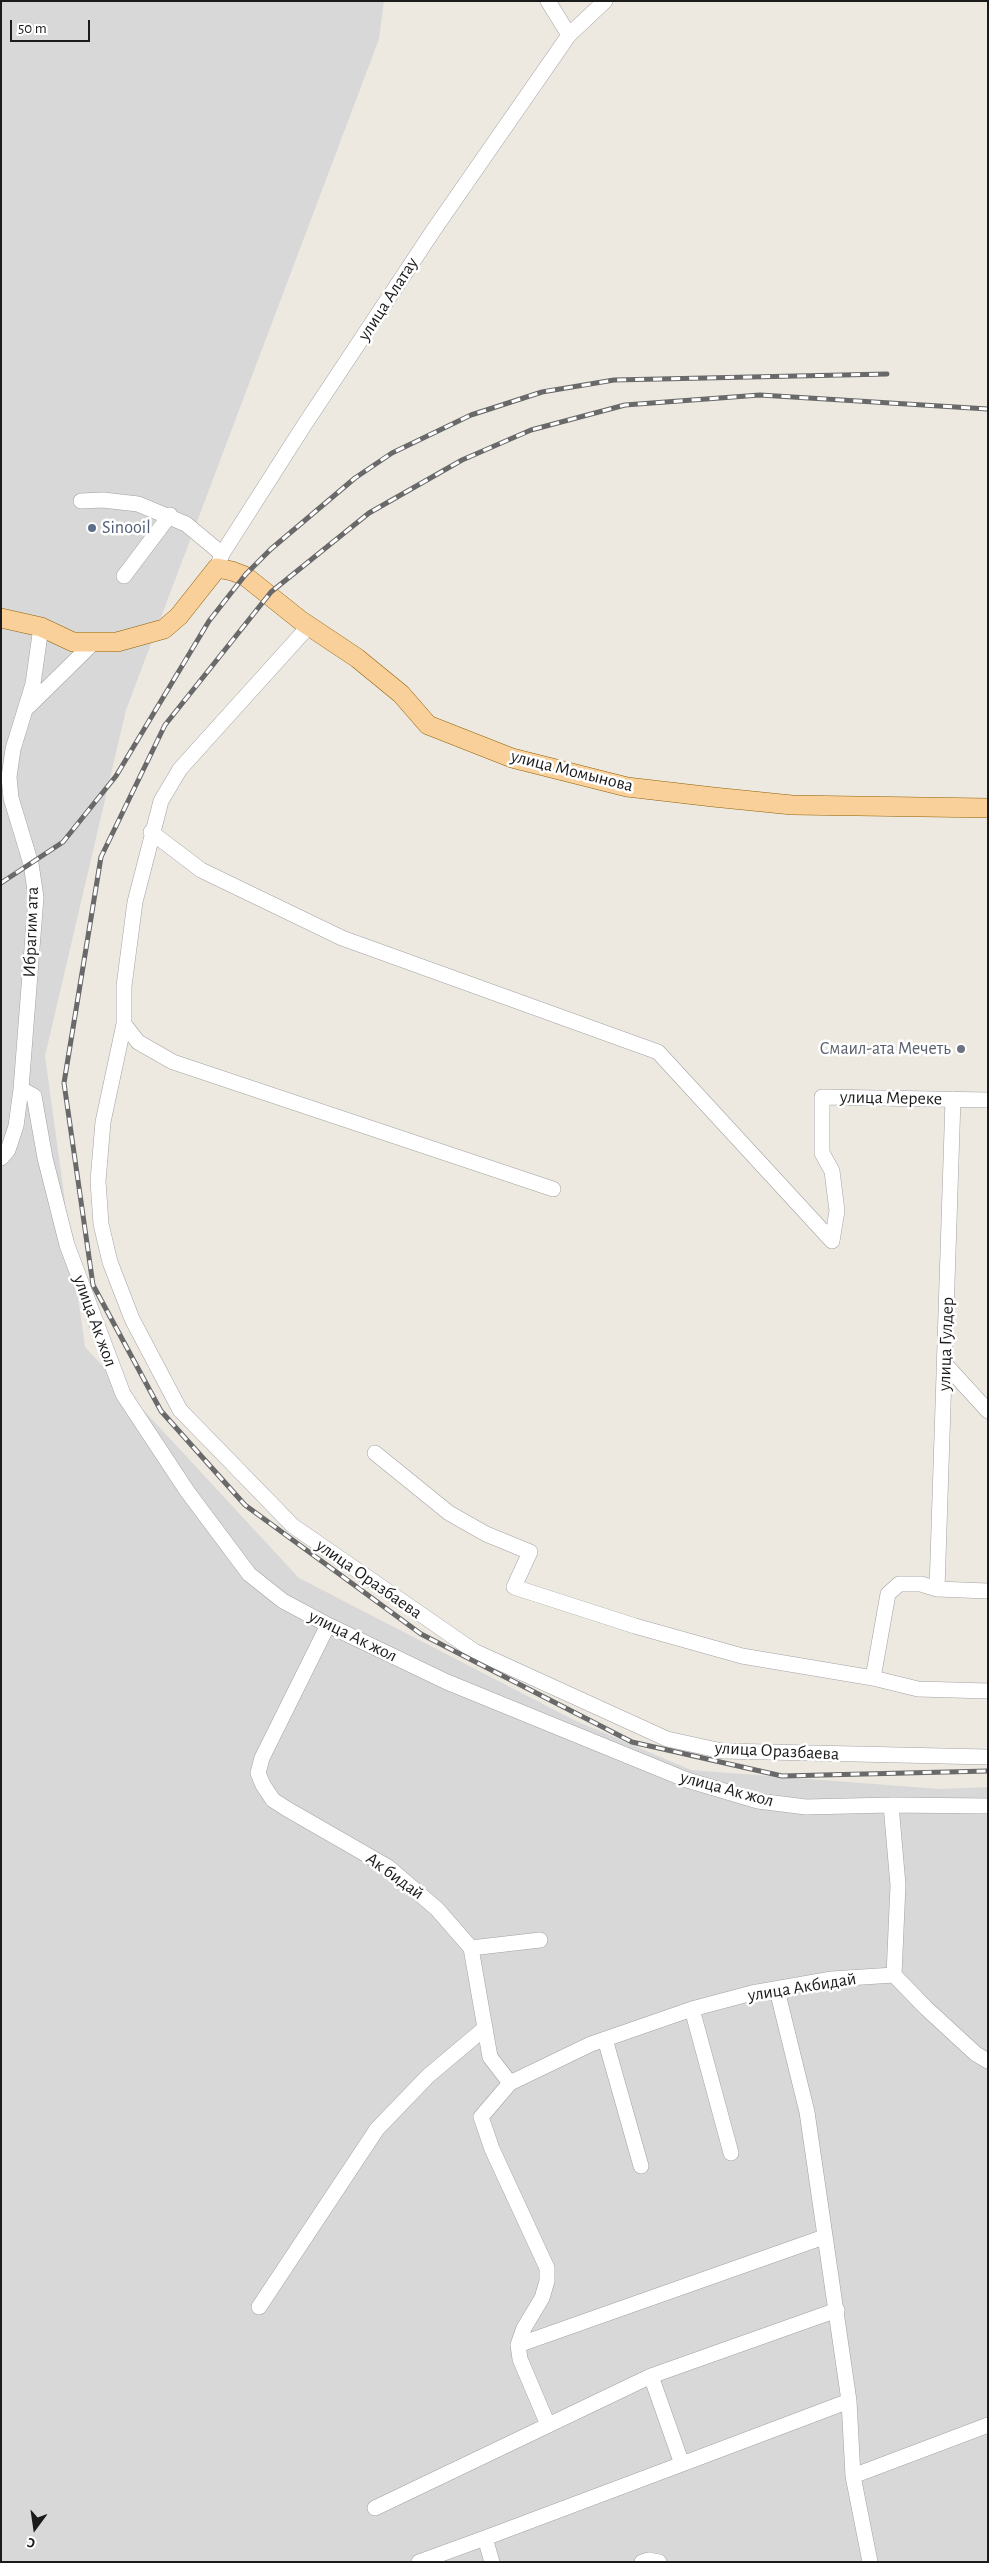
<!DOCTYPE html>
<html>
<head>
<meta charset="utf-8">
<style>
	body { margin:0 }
	#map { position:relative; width:989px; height:2563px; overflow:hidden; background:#ede9e1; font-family:"Alegreya Sans",sans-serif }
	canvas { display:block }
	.frame { position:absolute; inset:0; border:2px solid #1b1b1b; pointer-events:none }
	.north { position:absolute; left:10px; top:2503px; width:50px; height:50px; -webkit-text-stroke:4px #fff; paint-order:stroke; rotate:194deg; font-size:14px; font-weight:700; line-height:20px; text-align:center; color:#1b1b1b }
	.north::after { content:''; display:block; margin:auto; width:18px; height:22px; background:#1b1b1b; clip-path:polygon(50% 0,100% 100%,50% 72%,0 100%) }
	.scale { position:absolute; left:10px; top:20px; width:80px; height:22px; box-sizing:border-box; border:2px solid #1b1b1b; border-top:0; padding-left:6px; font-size:15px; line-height:18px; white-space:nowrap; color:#1b1b1b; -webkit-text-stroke:4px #fff; paint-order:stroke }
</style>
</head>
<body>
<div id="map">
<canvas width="989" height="2563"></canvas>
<div class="frame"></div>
<div class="north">С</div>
<div class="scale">50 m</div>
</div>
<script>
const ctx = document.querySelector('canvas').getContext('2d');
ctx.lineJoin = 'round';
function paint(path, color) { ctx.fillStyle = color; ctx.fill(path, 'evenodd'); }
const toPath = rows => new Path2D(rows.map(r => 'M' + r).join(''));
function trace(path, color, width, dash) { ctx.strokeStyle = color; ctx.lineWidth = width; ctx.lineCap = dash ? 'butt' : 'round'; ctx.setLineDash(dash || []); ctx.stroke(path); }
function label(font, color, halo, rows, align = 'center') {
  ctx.font = font + ' "Alegreya Sans",sans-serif'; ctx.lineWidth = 5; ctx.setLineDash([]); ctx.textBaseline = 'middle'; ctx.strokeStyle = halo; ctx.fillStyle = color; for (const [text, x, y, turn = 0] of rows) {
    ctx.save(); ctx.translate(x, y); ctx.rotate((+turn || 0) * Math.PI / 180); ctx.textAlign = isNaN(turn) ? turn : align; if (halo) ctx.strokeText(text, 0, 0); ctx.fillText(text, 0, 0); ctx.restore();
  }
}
paint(toPath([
	[1,1,384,1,379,39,126,710,45,1056,85,1347,299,1578,574,1720,691,1770,940,1789,988,1787,988,2562,1,2562]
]), '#d9d8d8');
const minor = toPath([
	[569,35,605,1],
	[81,501,103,500,138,504,186,524,222,554],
	[217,568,222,554,303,427,433,231,569,35,548,1],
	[124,576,170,515],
	[309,626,180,769,161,801,135,902,124,986,124,1024,138,1042,173,1062,553,1189],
	[28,707,92,644],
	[151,832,201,870,342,938,658,1052,832,1241],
	[124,1024,103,1122,98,1181,101,1224,110,1262,132,1319,180,1410,293,1526,474,1651,667,1739,722,1751,988,1757],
	[21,1089,34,1096,45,1158,67,1245,123,1394,187,1491,249,1574,283,1601,328,1625,447,1682,687,1780,758,1801,806,1807,891,1805,988,1806],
	[1,1158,8,1150,16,1126,21,1089,36,897,31,864,11,798,9,777,13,749,33,684,41,627],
	[832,1241,837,1211,832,1171,822,1153,822,1097,988,1100],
	[945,1364,988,1411],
	[375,1453,449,1513,486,1534,530,1552,514,1587,635,1626,742,1656,873,1678,918,1689,988,1691],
	[937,1589,953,1099],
	[328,1625,262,1758,258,1773,263,1785,273,1800,287,1809,388,1867,437,1909,471,1948,490,2057,510,2083,591,2044,692,2009,752,1993,832,1979,894,1975,926,2008,976,2054,988,2061],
	[873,1678,888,1594,899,1584,921,1584,937,1589,988,1591],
	[891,1805,898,1885,894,1975],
	[471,1948,540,1940],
	[777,1990,807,2112,849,2401,853,2476,870,2562],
	[692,2009,731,2153],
	[605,2039,641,2166],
	[510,2083,481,2117,492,2149,547,2268,547,2281,542,2298,524,2328,518,2345,520,2359,548,2425],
	[259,2307,377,2129,428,2076,485,2028],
	[518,2345,824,2237],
	[682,2464,849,2401],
	[853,2476,988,2425],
	[375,2508,651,2376,837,2310],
	[419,2562,485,2538],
	[492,2562,485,2538,682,2464,651,2376],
	[642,2562,648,2560,659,2562]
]);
const major = toPath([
	[1,618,41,627,73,642,117,642,164,629,179,616,217,568,232,571,245,576,300,620,357,658,401,694,428,725,512,758,627,787,713,797,792,805,988,808]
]);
trace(minor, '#a2a2a2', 16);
trace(major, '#8f6104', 20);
trace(minor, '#fff', 15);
trace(major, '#f9d099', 19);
const rail = toPath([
	[988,409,760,395,625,405,531,430,462,460,369,513,271,592,165,725,101,857,64,1083,93,1285,161,1411,245,1505,421,1634,632,1742,782,1776,988,1771],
	[1,883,63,842,116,776,209,621,246,574,271,549,355,478,392,453,471,415,542,392,614,380,887,374]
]);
trace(rail, '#696969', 5);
trace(rail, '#fff', 3, [9]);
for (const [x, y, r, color] of [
	[92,528,5,"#5c6f8a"],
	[961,1049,5,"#6b7280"]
]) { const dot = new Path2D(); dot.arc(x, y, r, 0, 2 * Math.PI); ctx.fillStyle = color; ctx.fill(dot); trace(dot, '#fff', 2); }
label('18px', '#1b1b1b', '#fff', [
	["улица Алатау",388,299,-57],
	["улица Момынова",572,771,14],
	["Ибрагим ата",31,932,-88],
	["улица Мереке",891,1098,1],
	["улица Ак жол",95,1321,70],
	["улица Гулдер",946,1344,-88],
	["улица Оразбаева",369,1579,35],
	["улица Ак жол",353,1636,26],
	["улица Оразбаева",777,1751,3],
	["улица Ак жол",727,1789,15],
	["Ак бидай",395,1876,36],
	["улица Акбидай",802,1987,-9]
]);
label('18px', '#4e5e75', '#fff', [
	["Sinooil",102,528]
], 'left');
label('18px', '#5b616d', '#fff', [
	["Смаил-ата Мечеть",951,1049]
], 'right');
</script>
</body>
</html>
